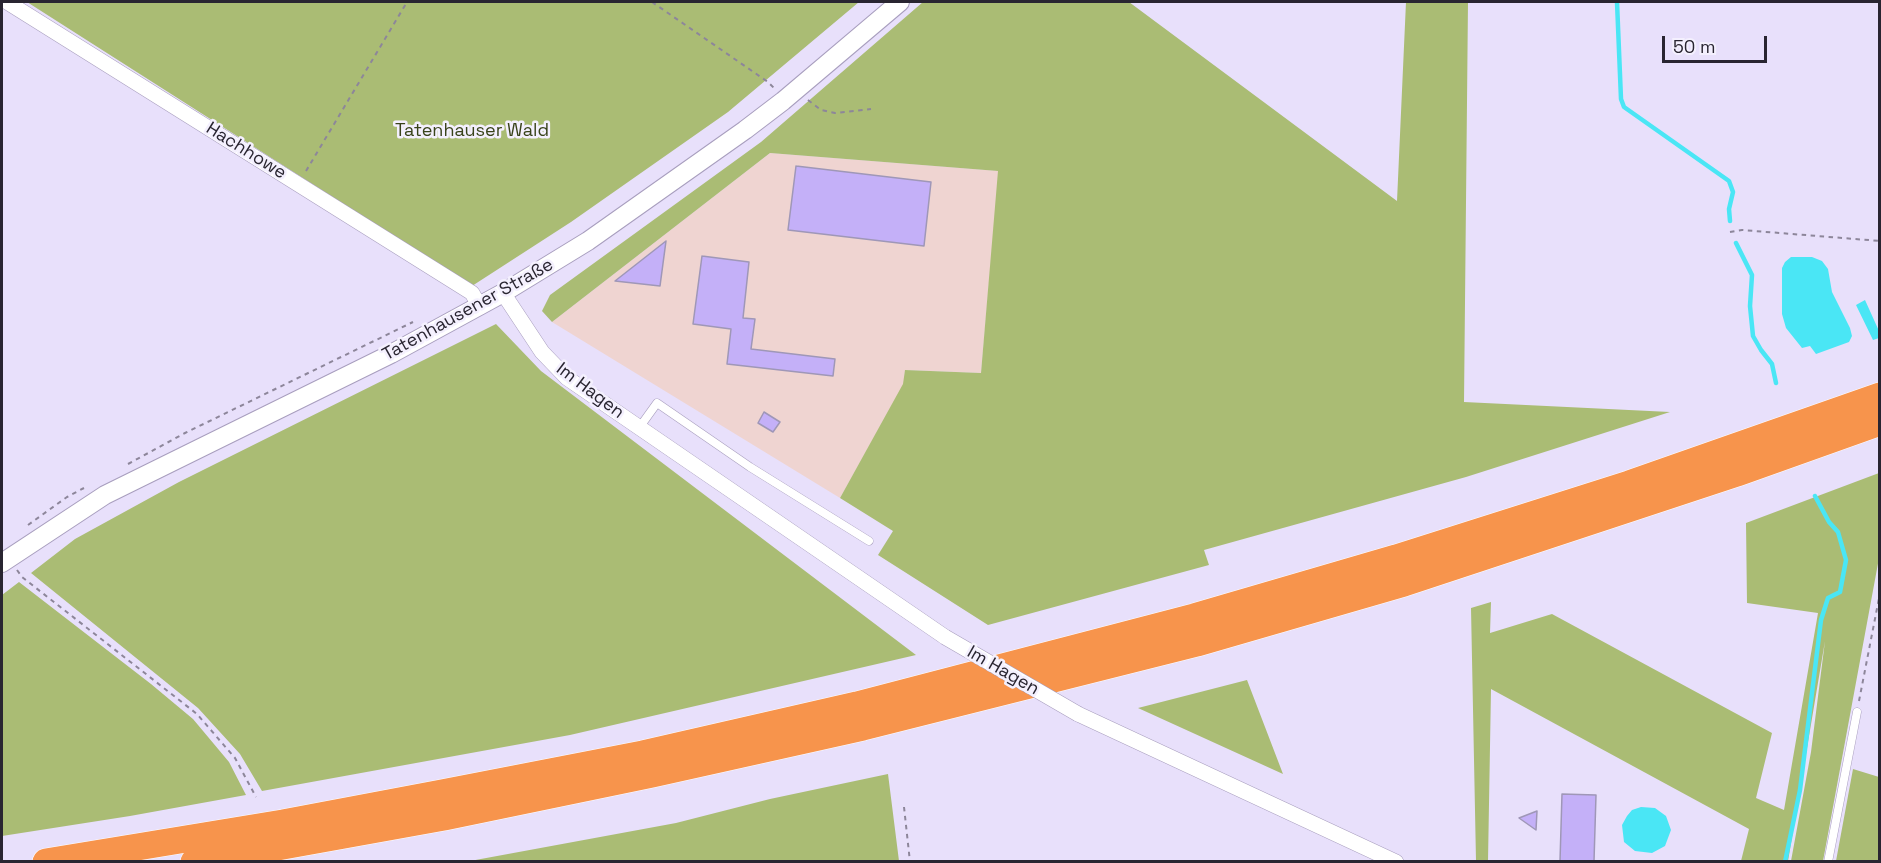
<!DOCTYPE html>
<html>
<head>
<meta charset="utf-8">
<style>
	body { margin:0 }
	#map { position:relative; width:1881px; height:863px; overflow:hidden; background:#e8e0fb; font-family:"Space Grotesk",sans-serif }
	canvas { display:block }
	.frame { position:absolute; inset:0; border:3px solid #292531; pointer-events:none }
	.scale { position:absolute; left:1662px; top:36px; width:105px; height:27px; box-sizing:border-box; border:3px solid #292531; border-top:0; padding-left:8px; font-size:18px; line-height:21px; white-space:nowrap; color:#292531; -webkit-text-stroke:4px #f4f0fe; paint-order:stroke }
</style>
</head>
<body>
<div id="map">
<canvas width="1881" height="863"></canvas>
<div class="frame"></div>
<div class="scale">50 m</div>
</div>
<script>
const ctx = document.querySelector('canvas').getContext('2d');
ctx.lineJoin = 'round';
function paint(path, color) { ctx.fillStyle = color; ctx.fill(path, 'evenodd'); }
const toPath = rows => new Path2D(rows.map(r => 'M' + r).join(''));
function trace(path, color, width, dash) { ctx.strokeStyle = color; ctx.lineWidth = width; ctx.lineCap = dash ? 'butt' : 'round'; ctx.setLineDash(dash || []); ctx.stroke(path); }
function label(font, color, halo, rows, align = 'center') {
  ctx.font = font + ' "Space Grotesk",sans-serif'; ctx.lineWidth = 5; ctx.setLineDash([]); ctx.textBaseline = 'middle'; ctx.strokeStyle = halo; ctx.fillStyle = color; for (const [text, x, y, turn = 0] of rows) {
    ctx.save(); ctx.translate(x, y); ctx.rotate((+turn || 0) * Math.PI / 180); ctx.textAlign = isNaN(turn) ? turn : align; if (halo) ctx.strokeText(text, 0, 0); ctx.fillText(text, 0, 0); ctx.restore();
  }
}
paint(toPath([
	[770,153,999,171,981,373,905,370,904,384,840,498,552,322]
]), '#efd4d1');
paint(toPath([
	[27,2,859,2,728,112,571,222,472,286],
	[923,2,1129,2,1397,201,1406,2,1468,2,1464,402,1670,412,1466,477,1204,550,1209,565,988,625,878,555,893,531,840,498,903,384,905,370,981,373,998,171,770,153,552,322,542,311,550,295,761,142],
	[496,324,541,371,916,655,570,735,262,791,240,754,198,708,31,573,75,539,179,482],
	[1879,473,1879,558,1823,861,1791,861,1811,752,1825,641,1788,861,1741,861,1749,829,1491,689,1488,861,1476,861,1471,608,1491,602,1490,633,1552,614,1772,733,1756,798,1784,810,1818,613,1747,603,1746,523],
	[19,582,151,684,193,719,229,762,246,795,130,816,2,836,2,595],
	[1247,680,1283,774,1138,708],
	[1853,769,1879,777,1879,861,1836,861],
	[888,774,899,861,470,861,676,823,770,799]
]), '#aabc74');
paint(toPath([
	[1791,257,1812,257,1822,261,1828,269,1832,292,1850,328,1852,336,1849,342,1816,354,1810,346,1802,348,1786,328,1782,314,1782,268,1785,262],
	[1865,300,1879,331,1879,338,1873,340,1856,305],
	[1641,807,1655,808,1666,816,1671,830,1665,846,1652,853,1635,851,1624,842,1622,825,1627,816,1632,810]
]), '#4ae6f5');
trace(toPath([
	[1617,2,1621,99,1624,107,1729,181,1733,192,1729,209,1730,221],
	[1736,243,1752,275,1750,306,1753,336,1761,350,1772,364,1776,383],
	[1785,862,1800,790,1821,620,1828,598,1840,592,1846,560,1838,532,1829,522,1815,496]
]), '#4ae6f5', 4.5);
const building = toPath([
	[796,166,931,182,924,246,788,230,796,166],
	[666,241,660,286,615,281,666,241],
	[702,256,749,262,743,318,755,319,751,349,835,359,833,376,727,364,731,329,693,324,702,256],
	[764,412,780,422,773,432,758,423,764,412],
	[1562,794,1596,795,1594,861,1560,861,1562,794],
	[1537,811,1536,830,1519,818,1537,811]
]);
paint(building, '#c4b0f8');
trace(building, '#9f97b7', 1.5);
const service = toPath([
	[639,428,657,403,750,467,869,541],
	[1828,862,1857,712]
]);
const minor = toPath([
	[7,2,472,293,480,307],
	[503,293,542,352,567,378,945,637],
	[1078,714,1396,862]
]);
const tertiary = toPath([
	[2,563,105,495,391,354,503,293,588,241,745,130,783,101,900,2]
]);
const motorway = toPath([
	[46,862,283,823,442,793,643,754,857,705,1194,617,1396,558,1629,484,1880,396],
	[194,862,444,817,652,774,863,727,1197,643,1404,583,1737,473,1880,422]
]);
trace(service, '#a89ebe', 9);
trace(minor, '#a89ebe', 16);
trace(tertiary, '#a89ebe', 20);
trace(motorway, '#fff', 28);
trace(toPath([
	[652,2,768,82,774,88],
	[808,100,821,110,835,113,871,109],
	[306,171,407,2],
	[1730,232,1742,230,1880,241],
	[128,464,185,433,413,322],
	[28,525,67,497,84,488],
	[17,570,22,577,197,714,235,758,256,797],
	[1859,701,1880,593],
	[904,807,910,862]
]), '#8d869a', 2, [4.5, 4.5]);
trace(service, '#fff', 8);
trace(minor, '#fff', 15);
trace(tertiary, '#fff', 18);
trace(motorway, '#f7944c', 27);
const minorBridge = toPath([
	[945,637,1078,714]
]);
trace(minorBridge, '#a89ebe', 16, []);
trace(minorBridge, '#fff', 15);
label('18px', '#39431a', '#f4f0fe', [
	["Tatenhauser Wald",472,131]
]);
label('18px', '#292531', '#f4f0fe', [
	["Hachhowe",246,151,32],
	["Tatenhausener Straße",468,310,-29],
	["Im Hagen",590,391,37],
	["Im Hagen",1003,671,30]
]);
</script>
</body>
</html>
